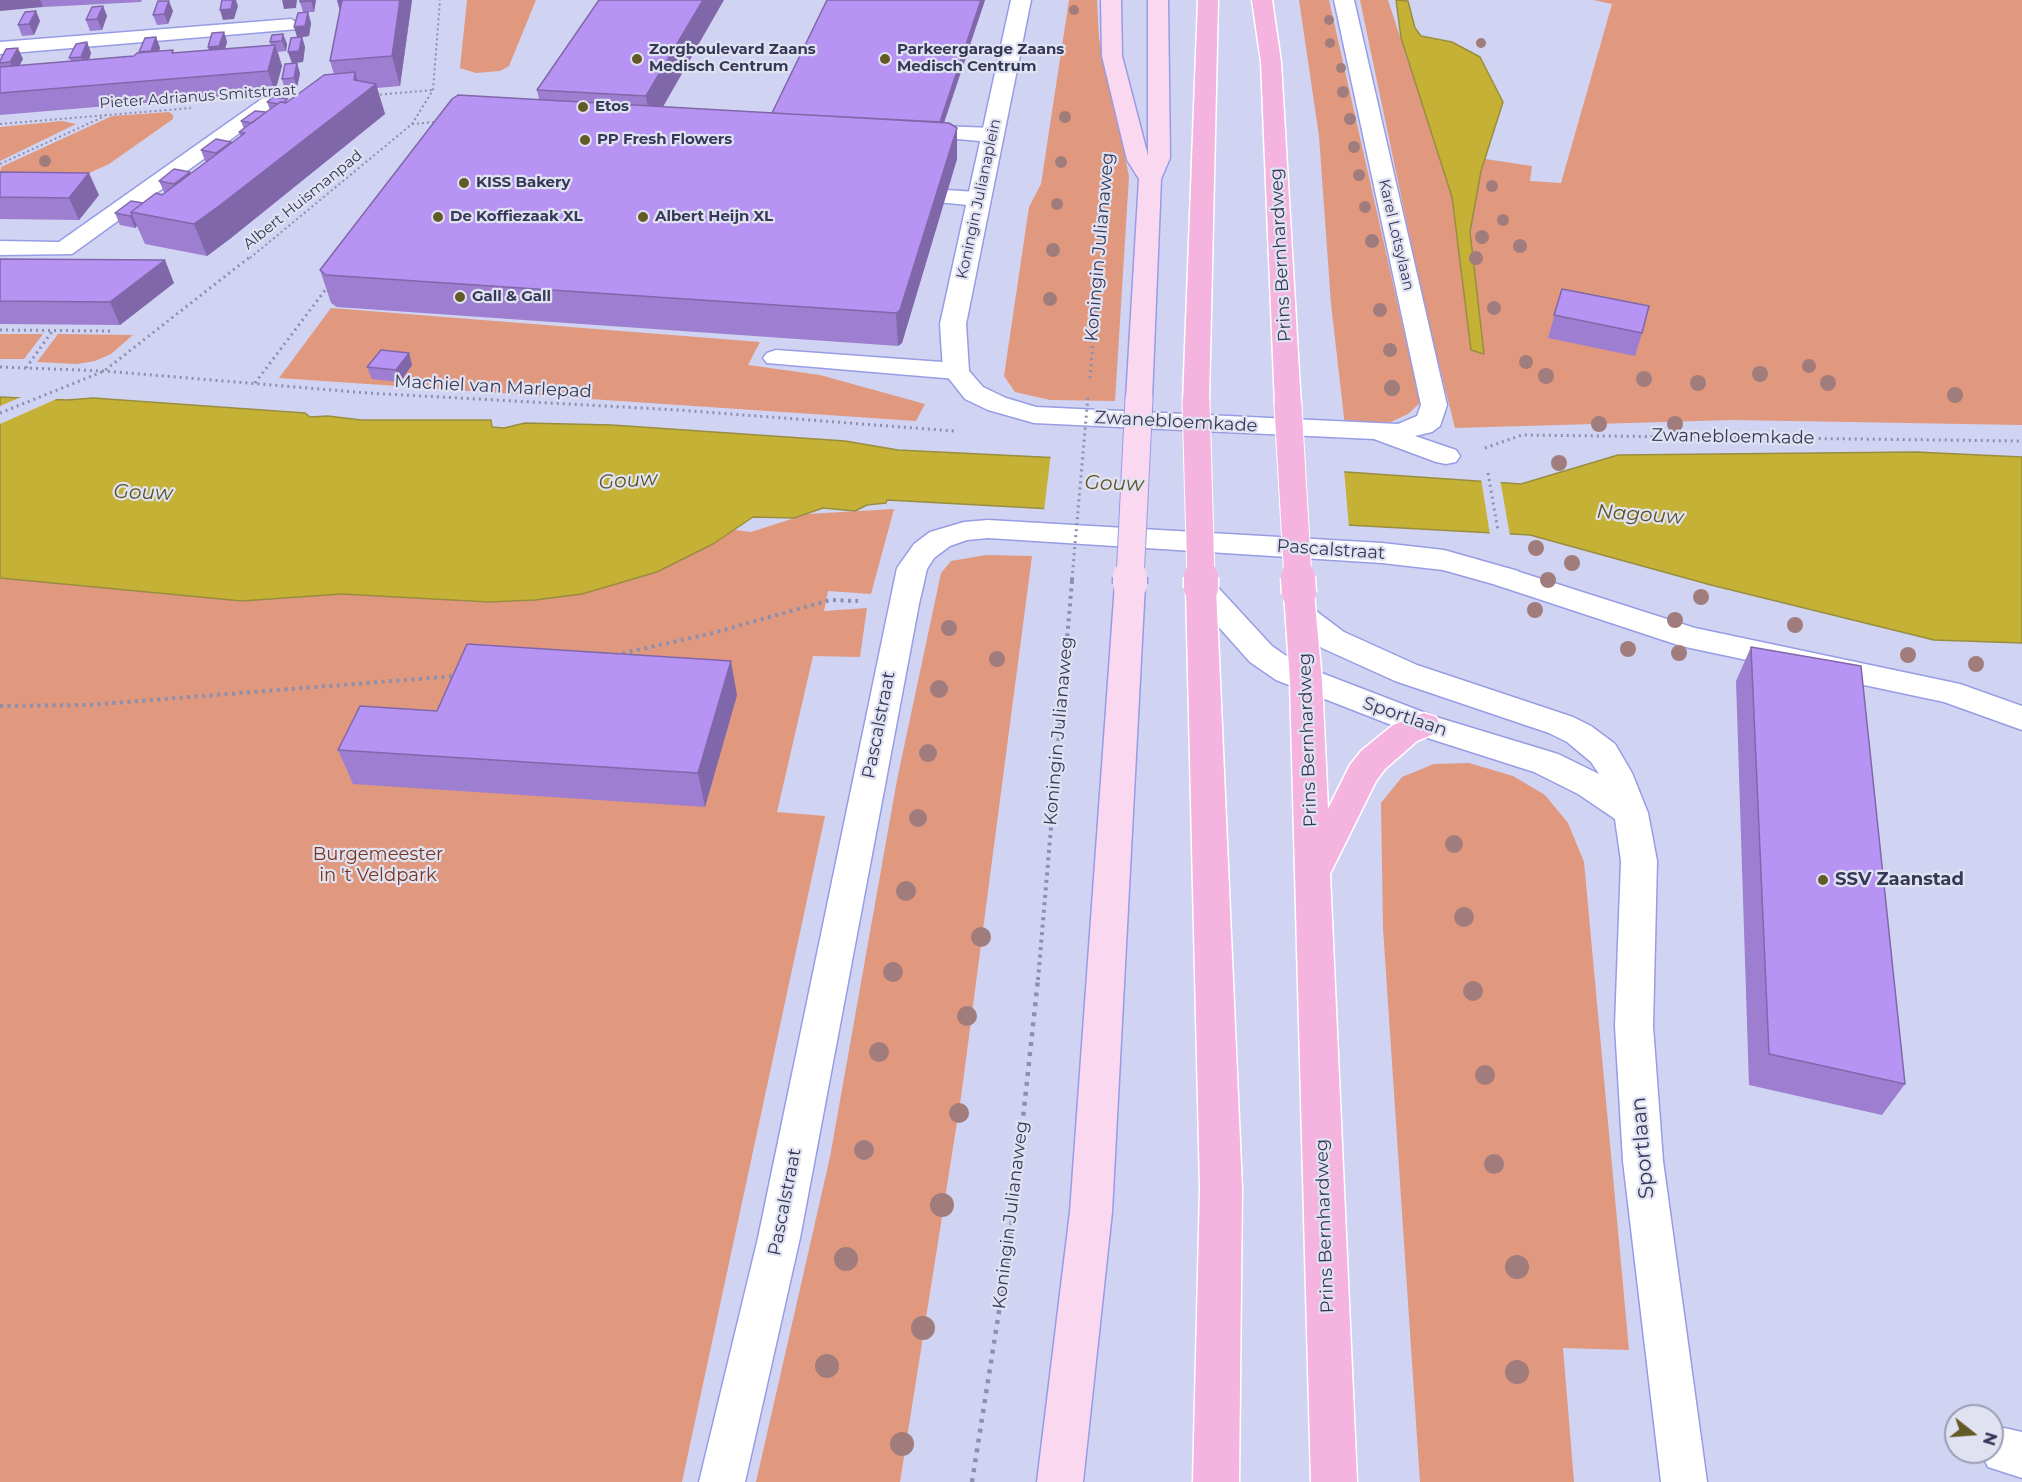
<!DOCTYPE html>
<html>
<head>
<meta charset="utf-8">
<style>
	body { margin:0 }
	#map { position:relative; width:2022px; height:1482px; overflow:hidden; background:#d0d4f2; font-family:Montserrat,sans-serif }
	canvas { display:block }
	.north { position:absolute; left:1944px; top:1404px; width:60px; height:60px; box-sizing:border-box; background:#e0e2f2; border:2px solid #9c9eb4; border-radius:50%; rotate:107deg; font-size:16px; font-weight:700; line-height:24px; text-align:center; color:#363857 }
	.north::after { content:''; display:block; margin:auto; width:21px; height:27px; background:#635b27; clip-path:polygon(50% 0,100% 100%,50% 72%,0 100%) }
</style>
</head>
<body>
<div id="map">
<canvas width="2022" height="1482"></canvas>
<div class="north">N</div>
</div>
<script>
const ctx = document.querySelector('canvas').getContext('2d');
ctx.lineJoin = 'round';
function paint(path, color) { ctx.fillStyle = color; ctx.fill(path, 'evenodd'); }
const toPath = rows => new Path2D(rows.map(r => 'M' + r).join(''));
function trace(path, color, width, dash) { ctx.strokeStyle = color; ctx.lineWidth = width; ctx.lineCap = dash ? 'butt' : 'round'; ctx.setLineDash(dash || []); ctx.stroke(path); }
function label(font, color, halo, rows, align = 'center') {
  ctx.font = font + ' Montserrat,sans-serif'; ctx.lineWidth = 4.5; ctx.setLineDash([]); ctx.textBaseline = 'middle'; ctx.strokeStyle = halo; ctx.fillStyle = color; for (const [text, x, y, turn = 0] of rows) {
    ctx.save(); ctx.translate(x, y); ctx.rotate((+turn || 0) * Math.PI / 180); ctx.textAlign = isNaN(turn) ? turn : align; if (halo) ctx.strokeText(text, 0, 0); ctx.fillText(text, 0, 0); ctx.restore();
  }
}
paint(toPath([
	[467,0,536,0,509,66,500,71,476,73,460,68],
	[1069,0,1097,0,1099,38,1129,176,1115,401,1050,400,1015,392,1004,376,1029,207,1041,184],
	[1299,0,1329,0,1420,403,1408,414,1391,422,1345,426,1331,304,1319,136],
	[1360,0,1388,0,1452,197,1471,350,1484,353,1470,232,1481,171,1485,159,1532,166,1530,181,1561,183,1612,4,1593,0,2022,0,2022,425,1733,420,1455,428,1423,301],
	[169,112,173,115,173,119,109,164,87,174,0,174,1,167,112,116],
	[62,121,76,124,0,161,0,127],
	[331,308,760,342,748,365,820,375,925,404,916,421,279,378],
	[0,334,43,334,24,359,0,359],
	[58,334,133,335,111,354,95,361,77,364,37,362],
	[0,436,751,532,807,514,894,509,871,594,828,591,824,611,867,608,860,657,813,656,777,812,825,816,682,1482,0,1482],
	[986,555,1032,556,961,1097,900,1482,756,1482,830,1157,897,780,941,573,951,561],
	[1469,763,1513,776,1545,795,1568,823,1584,862,1629,1350,1563,1348,1574,1482,1420,1482,1383,928,1381,803,1402,777,1434,764]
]), '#e0987f');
const water = toPath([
	[1396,0,1408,1,1415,28,1421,36,1452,42,1480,57,1503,102,1481,171,1470,232,1484,354,1471,350,1452,197,1401,38,1396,0],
	[0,397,67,400,93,398,305,413,310,417,328,416,361,420,491,420,492,427,504,428,525,423,612,425,845,441,898,450,1346,472,1521,484,1618,455,1916,452,2022,457,2022,643,1934,640,1711,585,1530,535,887,500,886,503,867,505,855,511,823,508,794,518,753,517,713,544,657,572,582,594,535,600,489,602,341,594,242,601,0,578,0,397]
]);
paint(water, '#c4b135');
trace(water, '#998d3f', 1.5);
paint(toPath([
	[26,395,61,397,0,424,0,406],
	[1051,453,1344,469,1349,528,1044,511],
	[1481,478,1500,479,1510,536,1490,535]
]), '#d0d4f2');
const lane = toPath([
	[291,19,301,25,298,29,0,54,0,42,291,19],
	[941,126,992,128,1000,130,1003,135,1000,140,992,142,933,137,930,132,933,127,941,126],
	[946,190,977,192,985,194,988,199,985,204,977,206,938,202,935,197,938,192,946,190],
	[776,350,956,363,965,365,969,371,965,377,956,379,767,363,763,358,767,353,776,350],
	[1507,568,1695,628,1960,684,2022,706,2022,730,1944,702,1681,646,1496,585,1492,578,1496,571,1507,568],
	[2004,1428,2022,1432,2022,1478,1988,1467,1981,1452,1992,1452,1992,1433,2004,1428]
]);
const street = toPath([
	[1011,0,1031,0,966,324,969,371,983,387,1006,398,1036,407,1398,424,1417,416,1421,405,1334,0,1354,0,1447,405,1440,426,1432,432,1415,436,1456,450,1460,456,1456,462,1446,464,1436,462,1374,439,1034,423,988,410,965,399,943,371,940,324,1011,0],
	[270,96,277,98,281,102,277,106,72,254,0,255,0,241,59,242,263,98,270,96],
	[988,520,1382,543,1444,550,1518,571,1522,578,1518,585,1507,588,1443,570,1382,563,988,538,967,540,950,546,934,558,927,569,919,604,800,1238,745,1482,699,1482,758,1238,897,568,914,544,930,532,964,522,988,520],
	[1201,578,1212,581,1272,646,1298,664,1436,717,1558,754,1599,774,1591,762,1567,742,1549,733,1395,681,1322,648,1290,622,1286,615,1290,608,1301,605,1312,608,1344,632,1417,665,1573,717,1591,726,1615,744,1632,773,1648,813,1657,861,1653,1026,1663,1161,1707,1482,1661,1482,1623,1161,1615,1026,1621,861,1615,819,1578,794,1534,772,1412,733,1276,680,1250,662,1190,595,1186,588,1190,581,1201,578]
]);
const secondary = toPath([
	[1101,0,1121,0,1122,56,1148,156,1148,0,1168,0,1170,158,1161,179,1152,399,1148,405,1139,407,1130,405,1126,399,1139,179,1127,160,1102,56,1101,0],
	[1130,574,1141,577,1145,584,1112,1212,1083,1482,1037,1482,1070,1212,1115,584,1119,577,1130,574]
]);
const primary = toPath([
	[1198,0,1218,0,1209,402,1205,408,1196,410,1187,408,1183,402,1198,0],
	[1252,0,1272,0,1281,62,1301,406,1297,412,1288,414,1279,412,1275,406,1261,62,1252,0],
	[1201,578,1212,581,1216,588,1242,1188,1239,1482,1193,1482,1200,1188,1186,588,1190,581,1201,578],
	[1299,583,1310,586,1314,593,1322,681,1328,809,1350,765,1361,751,1393,725,1424,713,1436,717,1440,725,1436,733,1417,741,1385,769,1376,781,1330,874,1357,1482,1311,1482,1290,681,1284,593,1288,586,1299,583]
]);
trace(lane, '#979ce5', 3);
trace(street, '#979ce5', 3);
trace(secondary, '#979ce5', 3);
trace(primary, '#fff', 3);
trace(toPath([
	[375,95,433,90],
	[0,124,191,108],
	[412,124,436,122],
	[0,164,105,116],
	[250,258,412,124,433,90,440,0]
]), '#8c8fad', 2, [2, 3]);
trace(toPath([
	[0,330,112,331],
	[0,367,104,371,367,393,678,410,954,431],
	[26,368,53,330],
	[1090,378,1098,278],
	[255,383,329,285],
	[0,413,104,371,251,256],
	[1485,448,1522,435,2022,441],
	[1488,473,1498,531]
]), '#8c8fad', 3, [2, 4]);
trace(toPath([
	[615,655,713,633,830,600,858,601],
	[0,706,88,705,456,676],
	[1038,980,1072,581]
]), '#8c8fad', 4, [3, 4.5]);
trace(toPath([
	[972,1482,1009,1248,1038,979]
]), '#8c8fad', 4.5, [4, 6]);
paint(lane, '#fff');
paint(street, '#fff');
paint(secondary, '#fad9f0');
paint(primary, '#f5b3e0');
const secondaryBridgeFar1 = toPath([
	[1130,579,1139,399]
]);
const secondaryBridge = toPath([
	[1130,584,1130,577]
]);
const primaryBridgeFar1 = toPath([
	[1196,402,1201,579],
	[1288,406,1298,579]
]);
const primaryBridge = toPath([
	[1201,577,1201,588],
	[1298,577,1299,593]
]);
trace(secondaryBridgeFar1, '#979ce5', 29, []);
trace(secondaryBridge, '#979ce5', 37, []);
trace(primaryBridgeFar1, '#fff', 29, []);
trace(primaryBridge, '#fff', 37, []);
trace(toPath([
	[1072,579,1088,396]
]), '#8c8fad', 3, [2, 4]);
trace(toPath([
	[1072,581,1072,577]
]), '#8c8fad', 4, [3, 4.5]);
trace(secondaryBridgeFar1, '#fad9f0', 27);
trace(secondaryBridge, '#fad9f0', 34);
trace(primaryBridgeFar1, '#f5b3e0', 27);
trace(primaryBridge, '#f5b3e0', 34);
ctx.fillStyle = '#a07d7c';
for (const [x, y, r] of [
	[1074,10,5],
	[1329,20,5],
	[1330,43,5],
	[1481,43,5],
	[1341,68,5],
	[1343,92,6],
	[1065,117,6],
	[1350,119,6],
	[1354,147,6],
	[45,161,6],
	[1061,162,6],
	[1359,175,6],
	[1492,186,6],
	[1057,204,6],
	[1365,207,6],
	[1503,220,6],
	[1482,237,7],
	[1372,241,7],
	[1520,246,7],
	[1053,250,7],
	[1476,258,7],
	[1050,299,7],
	[1494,308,7],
	[1380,310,7],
	[1390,350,7],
	[1526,362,7],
	[1809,366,7],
	[1760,374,8],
	[1546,376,8],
	[1644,379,8],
	[1698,383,8],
	[1828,383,8],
	[1392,388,8],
	[1955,395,8],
	[1599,424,8],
	[1675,424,8],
	[1559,463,8],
	[1536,548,8],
	[1572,563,8],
	[1548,580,8],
	[1701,597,8],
	[1535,610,8],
	[1675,620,8],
	[1795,625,8],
	[949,628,8],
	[1628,649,8],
	[1679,653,8],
	[1908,655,8],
	[997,659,8],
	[1976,664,8],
	[939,689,9],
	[928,753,9],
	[918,818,9],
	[1454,844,9],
	[906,891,10],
	[1464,917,10],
	[981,937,10],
	[893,972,10],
	[1473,991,10],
	[967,1016,10],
	[879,1052,10],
	[1485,1075,10],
	[959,1113,10],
	[864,1150,10],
	[1494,1164,10],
	[942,1205,12],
	[846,1259,12],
	[1517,1267,12],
	[923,1328,12],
	[827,1366,12],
	[1517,1372,12],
	[902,1444,12]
]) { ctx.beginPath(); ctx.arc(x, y, r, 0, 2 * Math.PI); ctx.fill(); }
paint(toPath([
	[0,0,142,0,141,2,43,7],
	[316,0,314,12,308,12,311,23,309,36,302,37,305,47,303,62,292,63,288,52,297,37,303,12,300,2],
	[337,0,412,0,400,86,377,88,385,114,231,238,207,256,145,244,137,226,135,228,120,225,115,213,162,195,165,193,164,192,159,181,190,174,207,162,205,161,201,150,232,144,241,137,239,132,244,129,241,121,266,112,270,110,267,102,289,101,334,74,330,61,340,11],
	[827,0,985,0,944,123,957,159,902,343,898,346,337,307,331,303,320,270,539,99,537,90,695,51,663,107,772,113],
	[103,6,107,16,102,30,90,31,86,20],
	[36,11,40,21,34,35,22,36,18,25],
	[173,11,168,24,157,25,153,15],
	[224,32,227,42,225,49,271,45,270,42,283,34,287,44,286,51,278,52,282,66,275,92,0,115,0,61,23,59,19,66,71,61,69,58,87,42,91,53,89,60,134,56,139,53,156,37,160,48,159,51,173,50,174,53,209,50,208,47],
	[300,73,297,88,285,90,282,79],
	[0,172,99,195,79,220,0,219],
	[0,259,174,283,120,325,0,324],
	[1562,289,1642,333,1635,356,1548,338],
	[409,353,412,365,400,382,372,379,367,367],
	[1751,647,1905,1084,1882,1115,1749,1085,1736,681],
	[737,695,705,807,353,784,338,750,437,711]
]), '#9d7ed1');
paint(toPath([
	[0,0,40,0,43,7,0,11],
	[233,0,236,0,238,6,234,19,223,20,220,10],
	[282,0,297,0,296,8,284,9],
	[311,0,316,0,314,12,311,1],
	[337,0,344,0,345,27],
	[400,0,412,0,400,86,392,56],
	[703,0,724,0,651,127,646,96],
	[981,0,985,0,936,146,935,135],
	[169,1,173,11,168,24,164,14],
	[103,6,107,16,102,30,97,19],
	[36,11,40,21,34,35,29,24],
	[308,12,311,23,309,36,302,37,305,47,303,62,292,63,288,52,297,37,294,27],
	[224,32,227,42,223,56,212,57,208,47],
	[283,34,287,44,286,51,282,41],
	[156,37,160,48,155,62,143,63],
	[87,42,91,53,86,68,81,57],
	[275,45,282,66,275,92,268,71],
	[18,48,23,59,15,73,10,62],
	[297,63,300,73,297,88,294,78],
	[355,72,362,95,376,84,385,114,231,238,207,256,194,224,354,80],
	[957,128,957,159,902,343,898,346,896,313],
	[231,142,235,153,220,164,216,153],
	[190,172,194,184,179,195,174,184],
	[89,173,99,195,79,220,69,198],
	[132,215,137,226,135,228,130,216],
	[165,260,174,283,120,325,110,302],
	[409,353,412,365,400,382,396,370],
	[731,661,737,695,705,807,698,773]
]), '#8067aa');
const building = toPath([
	[222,0,233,0,231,9,220,10,222,0],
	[300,0,311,0,311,1,300,2,300,0],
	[342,0,400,0,392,56,330,61,342,0],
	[599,0,703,0,646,96,537,90,599,0],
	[827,0,981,0,940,122,772,113,827,0],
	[158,1,169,1,164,14,153,15,158,1],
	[103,6,97,19,86,20,92,7,103,6],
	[36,11,29,24,18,25,25,12,36,11],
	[308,12,305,26,294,27,298,13,308,12],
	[224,32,219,46,208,47,212,33,224,32],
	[283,34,282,41,270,42,272,35,283,34],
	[156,37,151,51,139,52,145,38,156,37],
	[302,37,299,51,288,52,291,38,302,37],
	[87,42,81,57,69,58,76,44,87,42],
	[275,45,268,71,0,93,0,67,134,56,137,53,173,50,172,53,275,45],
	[18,48,10,62,0,63,0,61,6,49,18,48],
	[297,63,294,78,282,79,285,64,297,63],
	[355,72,354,80,376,84,219,206,194,224,131,212,156,193,162,195,245,133,239,132,280,102,286,103,324,75,355,72],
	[458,95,949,123,957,128,900,310,896,313,326,275,320,270,452,99,458,95],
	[273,97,288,99,284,102,280,102,278,104,267,102,273,97],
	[255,111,266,112,252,123,241,121,255,111],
	[216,139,231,142,216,153,201,150,216,139],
	[174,169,190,172,174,184,159,181,174,169],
	[0,172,89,173,69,198,0,197,0,172],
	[131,201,143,203,131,212,132,215,130,216,115,213,131,201],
	[0,259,165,260,110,302,0,301,0,259],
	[1562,289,1649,306,1642,333,1554,315,1562,289],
	[381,350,409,353,396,370,367,367,381,350],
	[467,644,731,661,698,773,338,750,360,706,437,711,467,644],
	[1751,647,1861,666,1905,1084,1769,1054,1751,647]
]);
paint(building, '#b793f3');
trace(building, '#8067aa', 1.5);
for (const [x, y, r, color] of [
	[637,59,6,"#635b27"],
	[885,59,6,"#635b27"],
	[583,107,6,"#635b27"],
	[585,140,6,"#635b27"],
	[464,183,6,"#635b27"],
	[438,217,6,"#635b27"],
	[643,217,6,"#635b27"],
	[460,297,6,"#635b27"],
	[1823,880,6,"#635b27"]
]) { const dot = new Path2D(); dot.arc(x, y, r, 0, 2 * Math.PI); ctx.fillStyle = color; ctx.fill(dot); trace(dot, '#e0e2f2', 2); }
label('bold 15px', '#363857', '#e0e2f2', [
	["Zorgboulevard Zaans",649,50],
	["Medisch Centrum",649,67],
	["Parkeergarage Zaans",897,50],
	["Medisch Centrum",897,67],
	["Etos",595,107],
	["PP Fresh Flowers",597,140],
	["KISS Bakery",476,183],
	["De Koffiezaak XL",450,217],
	["Albert Heijn XL",655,217],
	["Gall & Gall",472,297]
], 'left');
label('15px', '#363857', '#e0e2f2', [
	["Pieter Adrianus Smitstraat",198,97,-4],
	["Koningin Julianaplein",979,199,-78],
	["Albert Huismanpad",303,200,-39],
	["Karel Lotsylaan",1396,235,77]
]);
label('18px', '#363857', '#e0e2f2', [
	["Koningin Julianaweg",1100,247,-85],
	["Prins Bernhardweg",1281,255,-93],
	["Machiel van Marlepad",493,387,3],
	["Zwanebloemkade",1176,422,3],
	["Zwanebloemkade",1733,437,1],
	["Pascalstraat",1331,550,4],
	["Sportlaan",1405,717,19],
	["Pascalstraat",879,725,-79],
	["Koningin Julianaweg",1059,731,-85],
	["Prins Bernhardweg",1308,740,-92],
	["Pascalstraat",785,1202,-79],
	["Koningin Julianaweg",1011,1215,-83],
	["Prins Bernhardweg",1325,1226,-92]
]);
label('18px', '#79351c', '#e0e2f2', [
	["Burgemeester",378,855],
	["in 't Veldpark",378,876]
]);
label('bold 18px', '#363857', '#e0e2f2', [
	["SSV Zaanstad",1835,880]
], 'left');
label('italic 20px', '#5c5424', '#e0e2f2', [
	["Gouw",628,481,-4],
	["Gouw",1114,484,2],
	["Gouw",143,493,2],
	["Nagouw",1640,515,4]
]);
label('21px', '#363857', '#e0e2f2', [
	["Sportlaan",1643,1148,-95]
]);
</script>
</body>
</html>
